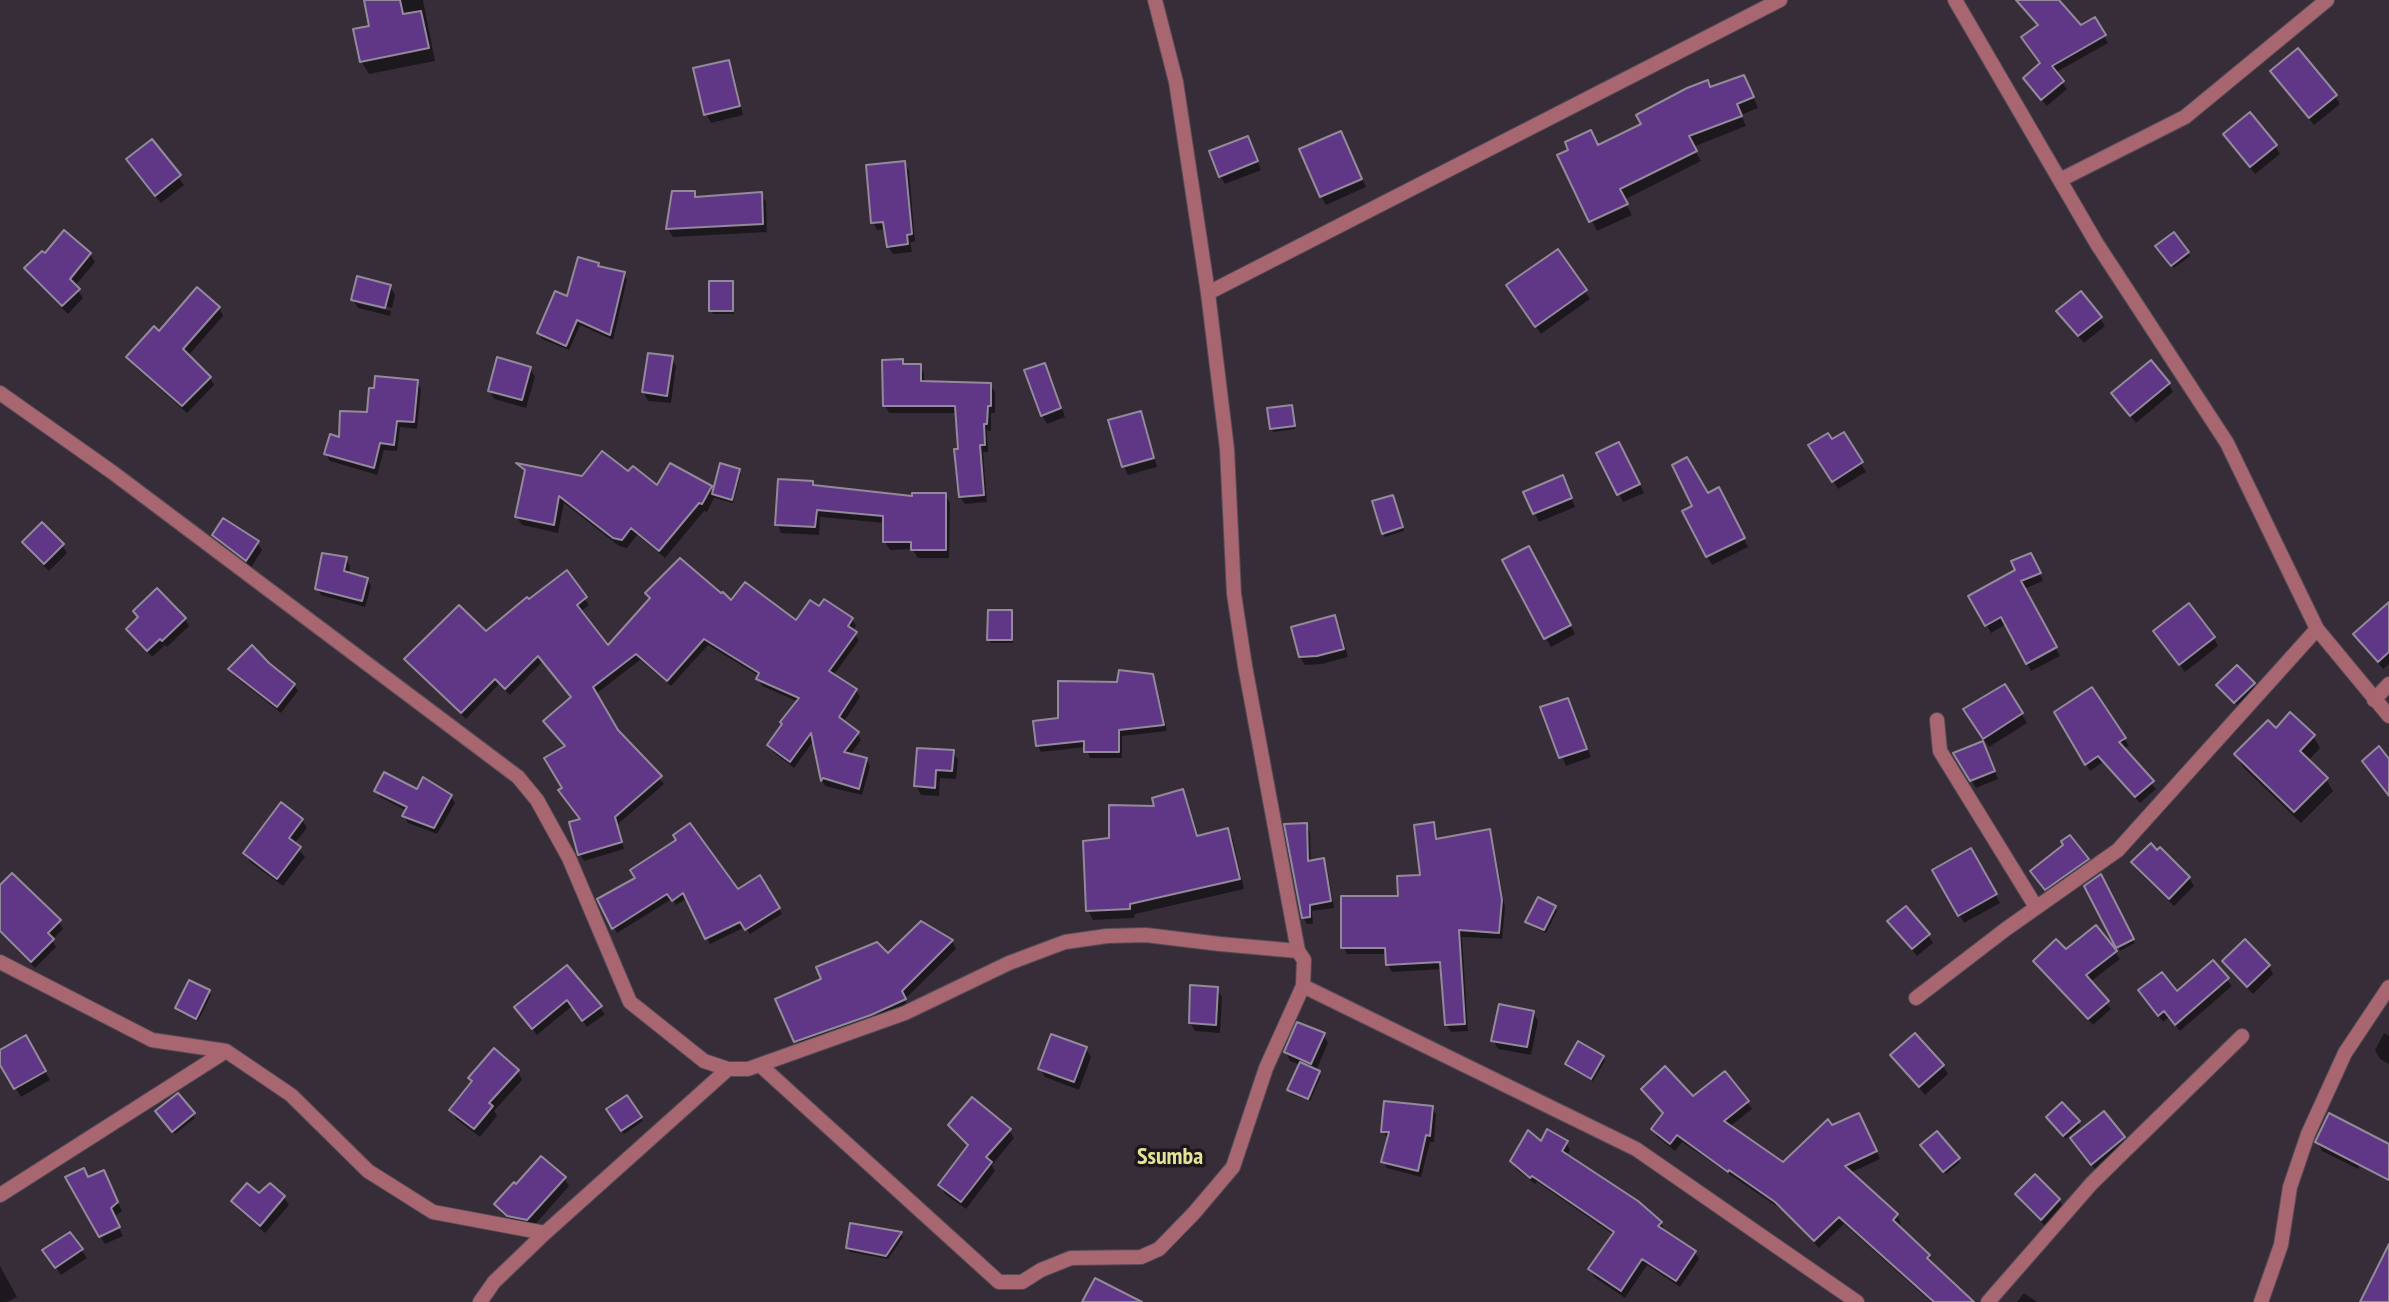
<!DOCTYPE html>
<html>
<head>
<meta charset="utf-8">
<style>
	body { margin:0 }
	canvas { display:block; background:#372d39 }
</style>
</head>
<body>
<canvas width="2389" height="1302"></canvas>
<script>
const ctx = document.querySelector('canvas').getContext('2d');
ctx.lineJoin = 'round';
function paint(path, color) { ctx.fillStyle = color; ctx.fill(path, 'evenodd'); }
const toPath = rows => new Path2D(rows.map(r => 'M' + r).join(''));
function trace(path, color, width, dash) { ctx.strokeStyle = color; ctx.lineWidth = width; ctx.lineCap = dash ? 'butt' : 'round'; ctx.setLineDash(dash || []); ctx.stroke(path); }
function label(font, color, halo, rows, align = 'center') {
  ctx.font = font + ' "PT Sans Narrow",sans-serif'; ctx.lineWidth = 7; ctx.setLineDash([]); ctx.textBaseline = 'middle'; ctx.strokeStyle = halo; ctx.fillStyle = color; for (const [text, x, y, turn = 0] of rows) {
    ctx.save(); ctx.translate(x, y); ctx.rotate((+turn || 0) * Math.PI / 180); ctx.textAlign = isNaN(turn) ? turn : align; if (halo) ctx.strokeText(text, 0, 0); ctx.fillText(text, 0, 0); ctx.restore();
  }
}
paint(toPath([
	[366,0,423,0,435,61,369,74,361,61,371,27],
	[2016,0,2057,0,2080,27,2094,19,2108,43,2055,73,2067,89,2047,106,2029,85,2042,64,2039,27],
	[728,62,733,70,743,115,711,123,706,114],
	[2272,71,2335,96,2340,104,2314,125],
	[1749,87,1758,108,1741,115,1746,126,1693,147,1701,161,1624,200,1632,215,1597,231,1559,156,1598,147,1710,89],
	[2225,135,2275,146,2280,154,2255,174],
	[152,141,184,185,161,203,133,168],
	[1345,141,1366,187,1326,205,1321,196],
	[1252,146,1261,170,1225,184,1220,176],
	[905,163,909,171,915,242,910,242,912,252,893,254,888,247,886,229,877,230,873,222],
	[694,193,697,199,761,194,766,202,767,232,673,237,668,229],
	[2160,250,2188,253,2190,256,2174,268],
	[1558,251,1590,299,1541,334,1513,294],
	[90,254,95,262,75,286,83,298,68,314,31,277,26,269],
	[598,265,599,268,624,274,627,279,613,340,580,325,569,350,542,339,539,333],
	[732,283,734,287,734,314,713,314,711,310],
	[390,286,395,295,392,308,357,300,357,303,391,311,390,316,358,308,353,300],
	[219,308,223,316,188,356,210,378,214,385,187,413,133,365,129,358,160,333],
	[2100,318,2105,326,2084,343,2064,320],
	[671,358,676,366,671,403,648,401,643,392],
	[902,361,905,366,920,366,924,373,924,383,990,384,995,392,995,413,991,413,991,431,987,430,988,452,983,452,987,502,965,504,960,497,957,413,889,413,885,405],
	[530,368,535,377,526,408,494,399,490,391],
	[1049,374,1065,417,1047,424,1042,415],
	[417,382,421,389,417,429,400,427,397,451,384,450,377,475,330,461,326,454,369,413],
	[2169,384,2173,392,2136,423,2113,394],
	[1291,407,1295,429,1273,432,1271,428],
	[1140,413,1145,422,1157,467,1128,475,1124,467,1110,422],
	[1843,434,1866,472,1838,489,1811,445,1831,442],
	[1623,452,1644,493,1623,502,1619,494],
	[520,465,583,478,628,474,658,488,710,488,714,493,739,470,741,474,733,503,714,498,707,512,704,511,665,558,637,535,627,548,619,546,564,503,558,533,522,525,517,517,526,474],
	[812,483,815,487,913,498,945,495,950,503,949,558,918,558,912,549,890,550,885,542,885,523,820,517,819,535,781,533,777,524],
	[1567,486,1575,507,1539,522,1525,493],
	[1723,498,1748,547,1712,565,1707,556],
	[1394,501,1404,531,1385,537,1383,533],
	[214,535,257,542,262,550,251,568,219,543],
	[24,543,62,545,67,553,49,571,29,551],
	[1529,548,1575,634,1551,647,1505,561],
	[346,559,350,566,349,574,367,579,371,586,365,607,321,595,317,588],
	[2035,563,2043,581,2024,589,2060,656,2031,671,2006,624,1991,633,1971,596],
	[566,573,589,605,580,612,608,648,651,600,647,594,732,603,796,623,820,609,852,619,856,626,852,631,859,640,833,676,856,690,860,697,843,723,857,733,861,740,850,755,866,759,870,766,862,795,825,786,822,780,814,740,794,768,773,752,769,745,799,702,762,686,758,679,759,676,708,645,671,686,640,660,596,694,617,731,664,784,617,825,624,849,584,861,580,854,581,820,564,788,566,747,545,721,572,698,543,661,510,695,499,684,466,719,410,666,406,659,486,633],
	[2389,604,2389,664,2383,669,2355,634],
	[1011,611,1013,615,1013,643,991,643,989,640],
	[1334,617,1339,625,1348,657,1322,664,1305,665,1300,657],
	[185,619,189,626,167,647,165,645,152,657,128,629],
	[2214,638,2218,646,2185,672,2160,640],
	[267,664,294,685,298,691,281,713,234,676,230,669],
	[1152,676,1156,682,1167,731,1122,736,1122,758,1090,758,1086,747,1041,752,1038,746,1060,720,1119,683],
	[2253,684,2255,688,2237,705,2221,689],
	[2004,686,2027,723,1989,747,1970,718],
	[2092,689,2129,746,2123,749,2156,789,2140,803,2103,762,2090,771,2057,713],
	[1572,708,1591,757,1566,766,1543,709],
	[2276,730,2313,736,2320,748,2308,761,2326,779,2333,791,2301,823,2243,767,2236,755],
	[1983,743,1998,779,1976,788,1956,754],
	[953,752,958,760,956,779,940,778,939,796,921,795,916,786],
	[376,790,417,791,451,796,455,803,437,834,408,823,404,816,407,811,380,797],
	[1182,791,1188,801,1199,837,1227,830,1233,840,1244,889,1135,914,1134,918,1093,920,1088,910,1111,840],
	[302,820,307,828,294,844,305,857,283,886,250,862,245,853],
	[1433,824,1438,840,1489,831,1493,839,1505,908,1502,939,1462,937,1468,1031,1451,1032,1446,1025,1443,969,1392,972,1388,965,1387,954,1347,954,1343,947,1422,877],
	[1306,825,1310,832,1311,862,1323,860,1327,867,1334,908,1312,911,1313,924,1307,924,1303,917],
	[1970,850,2000,903,1964,923,1934,870],
	[2087,860,2092,868,2051,897,2037,880],
	[2134,863,2189,878,2194,886,2174,906,2138,871],
	[2100,876,2135,943,2120,951,2087,886],
	[760,878,782,914,750,934,745,927,710,944,687,898,676,905,672,899,617,933,599,899,637,879,737,891],
	[0,887,59,922,63,929,52,940,56,947,35,968,0,933],
	[1555,907,1557,911,1546,933,1529,925,1527,922],
	[1890,922,1928,935,1933,943,1917,956],
	[922,923,952,941,956,949,905,999,908,1007,800,1049,777,1000,888,955],
	[2066,951,2115,952,2120,959,2090,982,2111,1009,2093,1025,2040,969,2035,961],
	[2224,961,2269,966,2273,974,2253,994,2229,970],
	[2213,963,2232,986,2180,1031,2169,1017,2163,1022,2145,997,2177,994],
	[566,968,605,1014,587,1027,572,1006,537,1035,521,1015],
	[1217,989,1222,997,1220,1033,1195,1031,1190,1023],
	[209,991,211,995,198,1021,179,1012,177,1008],
	[1533,1012,1538,1021,1531,1055,1498,1049,1493,1040],
	[2384,1033,2389,1036,2389,1064,2380,1059,2375,1050],
	[1323,1034,1328,1043,1316,1071,1321,1076,1310,1101,1291,1094,1289,1090,1300,1065,1290,1061,1286,1052],
	[25,1038,50,1080,21,1097,0,1061,0,1052],
	[1086,1049,1091,1057,1079,1090,1045,1077,1040,1068],
	[1892,1056,1943,1066,1948,1074,1925,1095],
	[1603,1057,1605,1061,1593,1081,1569,1068,1567,1064],
	[518,1071,522,1080,494,1111,497,1116,480,1137,456,1119,452,1110],
	[1643,1089,1693,1098,1747,1102,1752,1109,1729,1127,1783,1164,1832,1127,1863,1122,1880,1159,1850,1173,1897,1215,1901,1223,1897,1227,1929,1256,1933,1264,1932,1265,1970,1302,1931,1302,1844,1224,1819,1248,1782,1210,1682,1142,1675,1151,1657,1137,1653,1130,1664,1114],
	[626,1097,643,1121,624,1134,608,1110],
	[1432,1107,1436,1114,1434,1142,1430,1142,1421,1177,1387,1168,1383,1161,1389,1138,1387,1138,1383,1131],
	[193,1114,195,1118,175,1134,159,1115],
	[2050,1121,2078,1122,2080,1126,2066,1139],
	[950,1125,1009,1130,1014,1138,992,1165,995,1171,966,1209,945,1194,940,1185,969,1147,955,1134],
	[2124,1138,2128,1147,2097,1172,2077,1146],
	[1566,1142,1570,1150,1567,1156,1661,1223,1665,1230,1695,1252,1699,1259,1680,1287,1647,1265,1625,1298,1594,1277,1590,1269,1614,1235,1537,1182,1535,1184,1516,1169,1512,1161,1541,1143],
	[2317,1142,2371,1142,2358,1169,2322,1151],
	[1924,1149,1958,1159,1960,1162,1946,1174],
	[67,1178,108,1181,122,1211,114,1217,123,1236,105,1244],
	[564,1178,569,1186,532,1228,514,1224,501,1213,497,1205],
	[2017,1194,2059,1200,2064,1208,2046,1227,2022,1203],
	[260,1196,284,1197,289,1205,265,1233,238,1209,234,1201],
	[852,1225,901,1233,903,1237,888,1259,850,1252,847,1248],
	[70,1234,87,1258,61,1275,50,1259],
	[0,1266,17,1297,7,1302,0,1302],
	[2024,1293,2037,1302,2017,1302]
]), '#0007');
const building = toPath([
	[364,0,400,0,403,14,421,11,429,48,360,62,353,29,369,26,364,0],
	[2016,0,2059,0,2081,25,2095,17,2106,35,2052,66,2064,81,2041,100,2023,78,2040,63,2021,37,2038,25,2016,0],
	[2298,48,2337,95,2309,118,2270,71,2298,48],
	[729,60,740,106,704,115,693,68,729,60],
	[1744,75,1754,97,1737,104,1742,116,1689,136,1697,151,1620,189,1628,204,1589,222,1557,155,1568,150,1565,142,1591,130,1598,145,1641,124,1636,115,1687,88,1708,80,1710,87,1744,75],
	[2250,112,2277,145,2250,167,2223,134,2250,112],
	[1341,131,1362,179,1320,197,1299,149,1341,131],
	[1248,136,1258,161,1219,177,1209,151,1248,136],
	[152,139,181,175,155,196,126,159,152,139],
	[905,161,912,234,907,235,908,244,887,247,883,222,871,223,866,165,905,161],
	[672,191,695,191,695,197,762,192,763,224,666,229,672,191],
	[64,230,91,253,70,279,80,289,62,306,24,268,42,251,45,253,64,230],
	[2174,232,2189,252,2171,266,2155,246,2174,232],
	[1558,249,1587,290,1535,327,1506,285,1558,249],
	[578,257,599,263,598,266,625,272,610,335,577,320,566,346,537,333,555,291,567,296,578,257],
	[357,276,391,285,385,308,351,300,357,276],
	[709,281,733,281,733,311,709,311,709,281],
	[197,287,220,307,183,349,211,377,182,406,126,357,154,326,159,331,197,287],
	[2081,291,2102,317,2078,336,2056,311,2081,291],
	[648,353,673,356,667,396,642,392,648,353],
	[497,357,531,367,522,400,488,391,497,357],
	[903,359,903,364,921,364,921,381,991,383,991,406,988,406,987,424,984,424,985,445,980,445,984,495,959,497,954,449,958,449,955,406,883,406,882,360,903,359],
	[2151,360,2170,383,2130,416,2111,393,2151,360],
	[1045,363,1061,408,1041,416,1024,370,1045,363],
	[375,376,418,380,414,422,397,421,394,445,380,443,374,468,324,454,330,434,339,437,340,411,367,412,369,388,374,388,375,376],
	[1292,405,1295,426,1270,429,1267,408,1292,405],
	[1141,411,1154,458,1122,467,1108,420,1141,411],
	[1844,432,1863,462,1832,482,1808,445,1828,433,1832,439,1844,432],
	[1619,442,1640,484,1617,495,1596,453,1619,442],
	[602,451,628,471,633,466,657,485,670,463,712,486,702,504,699,503,659,551,631,528,622,540,613,538,559,496,554,525,515,517,525,470,516,463,582,476,602,451],
	[1687,457,1708,493,1719,487,1745,538,1706,557,1682,511,1692,506,1672,465,1687,457],
	[720,463,740,469,732,500,712,494,720,463],
	[1563,475,1572,498,1533,514,1523,492,1563,475],
	[778,479,813,481,813,485,912,496,912,493,946,493,946,550,911,550,911,542,883,542,883,516,817,510,815,527,775,525,778,479],
	[1393,495,1403,527,1382,534,1372,501,1393,495],
	[223,518,259,541,246,561,212,535,223,518],
	[42,522,64,544,44,564,22,542,42,522],
	[1529,546,1571,625,1544,639,1502,560,1529,546],
	[322,553,347,557,344,571,368,578,362,601,315,589,322,553],
	[2031,553,2041,573,2021,581,2057,647,2026,664,2001,617,1985,626,1968,596,2015,570,2011,561,2031,553],
	[680,558,721,593,723,592,731,600,745,582,796,620,810,600,819,606,824,599,853,618,848,626,857,632,829,671,857,689,839,717,859,732,844,752,867,758,859,789,823,778,821,781,811,733,790,762,767,745,782,724,780,722,799,698,756,679,759,673,704,639,667,681,636,654,593,687,618,730,662,776,615,817,622,842,578,855,569,822,580,819,558,790,562,788,544,758,565,746,543,721,571,697,538,656,505,689,495,679,461,713,404,659,459,605,486,631,527,597,529,599,567,570,587,597,577,605,608,645,650,598,645,593,680,558],
	[157,588,186,618,162,641,160,639,147,651,126,629,138,617,133,611,157,588],
	[2389,602,2389,652,2378,662,2353,634,2389,602],
	[2189,603,2215,637,2179,665,2153,631,2189,603],
	[988,610,1012,610,1012,640,987,640,988,610],
	[1335,615,1344,649,1317,656,1299,657,1291,627,1335,615],
	[252,645,269,663,295,684,277,707,228,669,252,645],
	[2237,665,2255,683,2234,703,2216,685,2237,665],
	[1119,670,1153,674,1164,725,1119,730,1119,752,1084,752,1084,741,1036,746,1033,721,1058,718,1058,681,1117,682,1119,670],
	[2005,684,2023,713,1983,739,1963,709,2005,684],
	[2092,687,2126,738,2119,742,2154,781,2135,797,2098,756,2085,765,2054,712,2092,687],
	[1568,698,1587,749,1559,758,1540,707,1568,698],
	[2290,712,2315,735,2300,751,2328,778,2294,812,2234,754,2268,720,2276,728,2290,712],
	[1983,741,1995,771,1970,781,1953,753,1983,741],
	[2379,746,2389,759,2389,796,2362,761,2379,746],
	[917,748,954,750,952,771,936,770,935,788,914,786,917,748],
	[384,772,417,789,423,777,452,795,434,828,402,816,407,807,374,791,384,772],
	[1183,789,1197,836,1228,828,1240,879,1130,904,1130,909,1086,911,1083,841,1109,838,1109,805,1154,806,1152,798,1183,789],
	[281,802,303,819,289,838,301,847,277,879,243,853,281,802],
	[1434,822,1436,839,1490,829,1502,900,1499,933,1459,930,1465,1024,1445,1025,1440,962,1386,965,1385,948,1341,948,1341,896,1398,896,1397,876,1420,875,1414,825,1434,822],
	[690,823,738,889,760,875,780,908,745,930,740,922,705,939,683,893,672,901,667,894,612,929,597,899,635,878,630,870,676,840,673,835,690,823],
	[1307,823,1308,861,1324,858,1331,901,1310,905,1310,917,1302,918,1284,824,1307,823],
	[2070,835,2089,859,2045,890,2030,871,2063,845,2061,841,2070,835],
	[2151,843,2157,850,2160,847,2190,877,2169,899,2131,862,2151,843],
	[1971,848,1997,894,1958,916,1932,870,1971,848],
	[12,873,61,920,48,933,54,939,31,962,0,931,0,885,12,873],
	[2101,874,2134,939,2116,948,2084,886,2101,874],
	[1538,897,1556,906,1544,930,1525,922,1538,897],
	[1906,906,1930,934,1912,949,1887,921,1906,906],
	[921,921,953,940,902,991,906,999,871,1015,794,1042,775,999,821,979,816,967,877,942,888,953,921,921],
	[2096,925,2117,951,2086,975,2109,1001,2088,1019,2033,961,2056,939,2066,949,2096,925],
	[2245,939,2270,965,2247,987,2222,961,2245,939],
	[2213,960,2229,978,2175,1025,2164,1011,2158,1016,2138,990,2162,972,2177,991,2213,960],
	[567,965,602,1006,582,1021,567,1000,532,1029,514,1007,567,965],
	[189,980,210,990,196,1019,175,1008,189,980],
	[1190,985,1218,987,1216,1025,1189,1023,1190,985],
	[1499,1004,1534,1011,1527,1047,1491,1041,1499,1004],
	[1297,1022,1325,1033,1311,1064,1284,1052,1297,1022],
	[1915,1033,1944,1065,1919,1087,1890,1055,1915,1033],
	[1051,1034,1087,1047,1074,1082,1038,1069,1051,1034],
	[26,1035,46,1071,14,1089,0,1065,0,1050,26,1035],
	[1578,1041,1604,1056,1591,1079,1565,1064,1578,1041],
	[494,1048,519,1070,489,1103,493,1106,474,1129,449,1110,472,1081,468,1078,494,1048],
	[1300,1062,1320,1071,1308,1099,1287,1090,1300,1062],
	[1665,1066,1693,1096,1725,1071,1749,1101,1724,1121,1783,1162,1828,1119,1832,1125,1859,1113,1877,1151,1845,1166,1898,1214,1893,1220,1930,1255,1927,1258,1974,1302,1934,1302,1839,1217,1814,1241,1775,1202,1729,1170,1728,1172,1677,1135,1670,1144,1651,1129,1663,1113,1641,1089,1665,1066],
	[178,1093,195,1113,172,1132,155,1111,178,1093],
	[627,1095,642,1117,621,1131,606,1109,627,1095],
	[972,1097,1011,1129,986,1157,992,1162,961,1202,938,1185,968,1145,948,1125,972,1097],
	[1384,1101,1433,1106,1430,1136,1426,1135,1418,1171,1381,1162,1389,1132,1381,1132,1384,1101],
	[2062,1102,2080,1121,2063,1136,2046,1117,2062,1102],
	[2104,1111,2125,1137,2091,1165,2070,1138,2104,1111],
	[2329,1113,2389,1144,2389,1180,2315,1142,2329,1113],
	[1547,1129,1568,1141,1562,1151,1638,1201,1662,1222,1658,1226,1696,1251,1676,1281,1642,1259,1621,1291,1588,1269,1614,1232,1532,1176,1530,1178,1510,1161,1528,1130,1541,1141,1547,1129],
	[1937,1131,1960,1158,1943,1172,1920,1145,1937,1131],
	[541,1156,566,1177,527,1220,507,1216,494,1204,514,1182,516,1184,541,1156],
	[84,1168,88,1177,104,1170,118,1202,111,1208,120,1227,99,1237,65,1177,84,1168],
	[2035,1174,2060,1199,2041,1220,2015,1194,2035,1174],
	[247,1183,259,1193,270,1183,285,1196,260,1226,231,1201,247,1183],
	[850,1223,902,1232,886,1256,846,1248,850,1223],
	[70,1232,83,1249,55,1268,42,1250,70,1232],
	[2389,1244,2389,1302,2360,1302,2389,1244],
	[1095,1278,1142,1302,1082,1302,1095,1278]
]);
paint(building, '#603786');
trace(building, '#928a9b', 2);
const minor = toPath([
	[1955,0,2097,244,2227,443,2317,629,2389,716],
	[2060,180,2185,117,2327,0],
	[1208,293,1780,0],
	[0,393,112,472,518,777,537,800,569,858,630,1002,704,1061,728,1069,748,1069,905,1013,1009,963,1065,942,1107,936,1146,935,1220,944,1298,951],
	[2374,700,2389,684],
	[1937,720,1940,751,2036,907],
	[0,962,152,1040,226,1051,291,1095,368,1171,433,1212,545,1233],
	[1916,998,2006,929,2118,850,2317,629],
	[760,1065,999,1282,1022,1282,1041,1270,1071,1258,1141,1257,1159,1249,1194,1213,1233,1167,1266,1068,1303,986],
	[0,1195,226,1051],
	[480,1302,494,1282,545,1233,728,1069],
	[1988,1302,2092,1183,2242,1036],
	[2261,1302,2281,1245,2290,1187,2308,1134,2345,1053,2389,987]
]);
const tertiary = toPath([
	[1155,0,1176,82,1208,293,1227,449,1234,594,1245,666,1298,951,1304,960,1303,986,1636,1149,1857,1302]
]);
trace(minor, '#554c57', 16);
trace(tertiary, '#554c57', 16);
trace(minor, '#a76670', 14);
trace(tertiary, '#a76670', 14);
label('bold 24px', '#e5e495', '#1c171d', [
	["Ssumba",1170,1157]
]);
</script>
</body>
</html>
